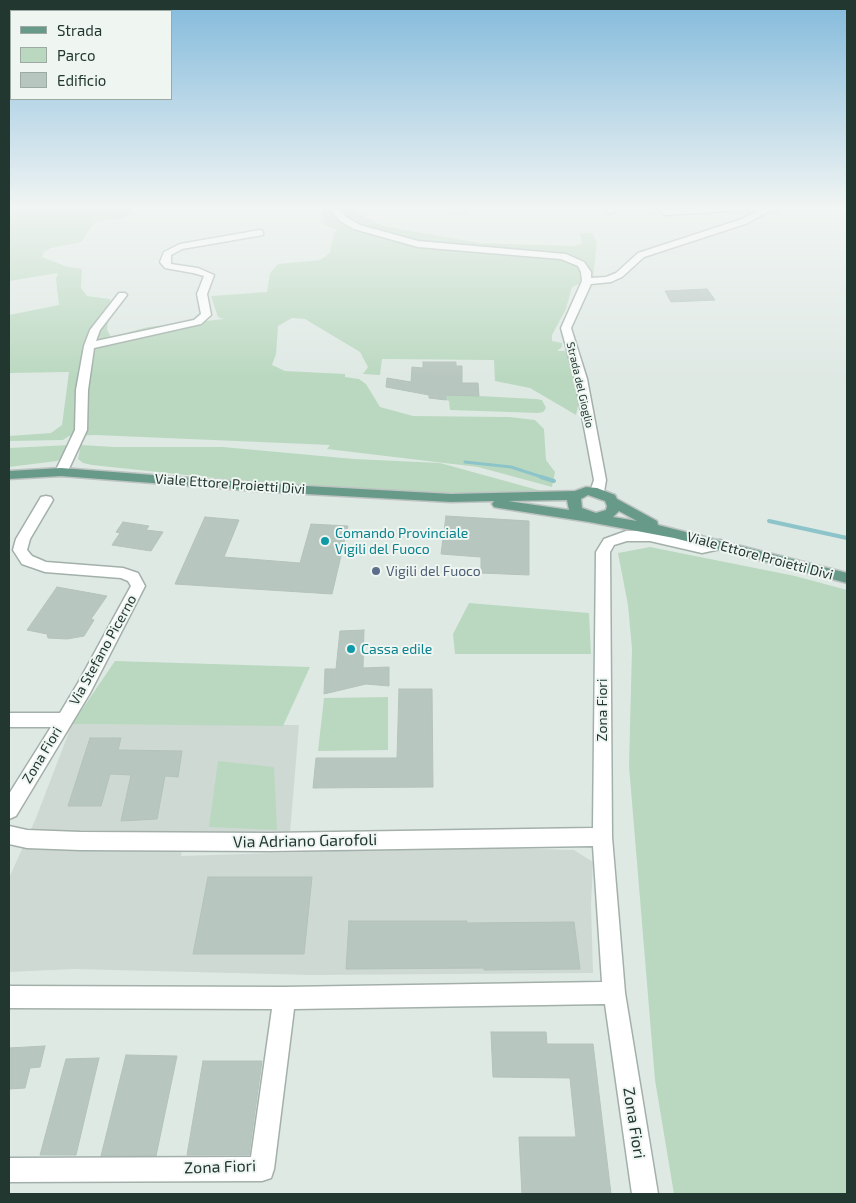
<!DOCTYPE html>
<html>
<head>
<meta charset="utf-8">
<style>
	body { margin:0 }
	#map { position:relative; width:856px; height:1203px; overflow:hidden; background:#dfe9e4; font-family:"Exo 2",sans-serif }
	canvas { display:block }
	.frame { position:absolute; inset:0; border:10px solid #223730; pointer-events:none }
	.legend { position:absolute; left:10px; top:10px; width:162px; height:90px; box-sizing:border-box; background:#eff6f2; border:1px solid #9daaa4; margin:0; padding:6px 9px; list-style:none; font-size:15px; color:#223730 }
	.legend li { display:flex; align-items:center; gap:10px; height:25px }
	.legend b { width:25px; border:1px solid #9daaa4 }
</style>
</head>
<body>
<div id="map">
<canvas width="856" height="1203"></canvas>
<div class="frame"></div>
<ul class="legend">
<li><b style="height:6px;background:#689a89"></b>Strada</li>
<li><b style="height:14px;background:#bad8c0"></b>Parco</li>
<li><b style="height:14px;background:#b8c6c0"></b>Edificio</li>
</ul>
</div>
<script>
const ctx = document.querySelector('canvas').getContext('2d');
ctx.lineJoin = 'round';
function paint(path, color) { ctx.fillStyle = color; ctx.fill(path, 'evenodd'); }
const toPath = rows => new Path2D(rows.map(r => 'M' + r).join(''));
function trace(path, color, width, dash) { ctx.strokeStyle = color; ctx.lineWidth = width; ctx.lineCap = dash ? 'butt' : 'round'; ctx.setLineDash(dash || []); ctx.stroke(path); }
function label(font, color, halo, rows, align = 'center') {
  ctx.font = font + ' "Exo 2",sans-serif'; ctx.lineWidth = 4; ctx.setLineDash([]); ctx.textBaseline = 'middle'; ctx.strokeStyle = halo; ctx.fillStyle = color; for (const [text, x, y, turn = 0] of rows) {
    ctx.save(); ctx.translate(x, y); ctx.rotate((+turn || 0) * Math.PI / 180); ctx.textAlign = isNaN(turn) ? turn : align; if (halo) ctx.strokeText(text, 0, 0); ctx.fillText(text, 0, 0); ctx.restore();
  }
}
paint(toPath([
	[72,724,299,725,290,833,184,831,181,856,465,847,574,850,593,862,591,905,593,973,312,975,74,969,9,972,9,878,36,818]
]), '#ced9d3');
paint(toPath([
	[9,208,134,208,124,218,95,222,81,242,51,248,44,252,42,257,68,267,82,269,81,288,87,296,110,299,107,330,111,337,148,327,224,319,218,317,211,296,267,292,270,273,278,264,320,260,330,253,334,232,338,230,324,225,322,208,358,208,356,212,383,226,479,243,574,246,582,243,580,233,592,233,597,242,593,278,572,287,566,309,552,335,552,341,562,343,562,347,557,351,568,351,580,397,576,415,530,388,495,381,494,360,382,359,380,375,363,374,368,367,360,352,305,319,292,318,278,326,276,354,272,365,285,371,345,374,345,377,359,379,366,384,380,407,413,416,509,417,535,420,544,429,546,460,555,472,552,487,478,467,327,449,330,445,95,435,69,436,63,440,9,441,9,436,51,433,62,425,69,372,9,373,9,315,59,305,56,279,58,273,9,281],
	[447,391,479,396,536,399,542,400,546,408,543,412,538,413,450,410,449,401,446,400],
	[70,445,61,459,57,461,9,467,9,448],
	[81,445,114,447,223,447,354,459,440,463,549,493,448,495,271,484,92,465,83,463,78,459],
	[650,547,795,576,847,590,847,1194,674,1194,655,1080,629,766,632,649,628,605,618,553],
	[469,603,589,613,591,654,455,654,453,634],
	[115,661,310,667,283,726,72,724],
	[388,697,388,750,318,751,324,698],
	[218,761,274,767,277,830,209,827]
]), '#bad8c0');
trace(toPath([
	[465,462,511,467,545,478]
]), '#8cc4c9', 3);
trace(toPath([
	[541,477,554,481],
	[769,521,847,538]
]), '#8cc4c9', 4);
const building = toPath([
	[707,289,715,300,671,302,665,291,707,289],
	[423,362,456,362,456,366,462,366,462,383,478,383,479,396,446,395,446,400,429,398,429,395,386,387,387,378,411,382,412,367,423,368,423,362],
	[446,516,529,521,529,575,481,573,481,557,441,554,446,516],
	[205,517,239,520,224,557,300,563,311,524,348,526,332,594,175,584,205,517],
	[123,522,149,526,146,530,163,532,151,551,112,545,120,533,116,532,123,522],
	[57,587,107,596,91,619,94,620,84,636,67,639,48,638,47,634,27,630,57,587],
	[364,630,363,668,389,667,389,686,366,684,324,694,325,669,336,669,340,631,364,630],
	[399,689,432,689,433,787,313,788,316,758,397,758,399,689],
	[90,738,121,738,118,750,182,751,178,777,165,776,157,819,121,821,131,775,110,774,101,806,68,806,90,738],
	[208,877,312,877,304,954,193,954,208,877],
	[349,921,467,921,467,923,574,922,580,969,484,970,484,968,346,969,349,921],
	[491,1032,546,1032,547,1044,593,1044,611,1194,522,1194,519,1137,576,1137,570,1078,493,1077,491,1032],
	[45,1046,40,1067,30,1068,25,1088,9,1089,9,1048,45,1046],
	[126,1055,177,1056,156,1156,101,1156,126,1055],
	[99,1058,76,1155,40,1155,66,1059,99,1058],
	[203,1061,262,1061,249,1155,187,1155,203,1061]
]);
paint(building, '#b8c6c0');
trace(building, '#b3c2ba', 1);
const minor = toPath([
	[329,208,338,208,346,217,360,225,418,241,566,254,584,262,591,272,591,278,606,277,616,273,638,253,742,219,756,212,746,210,665,215,656,208,665,208,667,210,704,208,780,208,767,212,748,223,644,257,622,277,611,282,591,284,571,328,587,379,606,480,604,492,597,496,590,492,594,480,575,379,561,328,582,281,581,272,578,266,561,259,418,247,354,229,340,221,329,208],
	[457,208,468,208,464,210,457,208],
	[606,208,614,208,615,212,608,214,606,208],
	[260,230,263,231,263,235,182,249,171,255,171,264,198,268,214,275,207,294,211,315,201,324,94,348,88,390,87,430,66,475,56,475,55,472,75,430,76,390,84,346,90,330,119,293,125,293,127,295,100,330,96,341,194,320,201,314,197,294,204,276,193,273,165,268,160,262,164,252,180,244,260,230],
	[46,496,51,497,53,500,30,539,27,550,32,556,46,562,123,568,138,573,145,586,90,693,16,816,9,819,9,794,51,727,9,727,9,713,60,713,78,683,131,586,128,581,121,578,45,572,22,564,13,550,16,539,41,497,46,496],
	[626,531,650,531,702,543,720,540,725,542,727,545,725,548,702,553,650,541,627,541,614,545,610,552,612,837,625,993,658,1194,632,1194,605,1004,294,1009,274,1169,271,1178,262,1181,9,1182,9,1158,251,1157,272,1009,9,1008,9,986,284,987,602,982,593,846,270,851,80,850,27,848,9,844,9,826,27,830,80,832,270,833,593,828,596,552,604,539,626,531]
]);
const major = toPath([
	[61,468,270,484,451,494,575,491,586,487,597,488,615,495,617,499,657,521,658,525,847,573,847,583,674,538,589,522,499,508,494,507,492,504,494,501,451,502,270,492,61,476,9,479,9,471,61,468],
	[588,495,605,501,607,506,606,510,596,513,582,508,581,499,588,495],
	[567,500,569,510,508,501,567,500],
	[619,511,637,521,613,517,619,511]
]);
trace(minor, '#a3b0aa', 3);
trace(major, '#bdc3c1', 3);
paint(minor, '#fff');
paint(major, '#689a89');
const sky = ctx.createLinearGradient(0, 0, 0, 377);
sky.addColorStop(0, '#83badc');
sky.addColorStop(0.55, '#f1f5f3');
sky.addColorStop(1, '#f1f5f300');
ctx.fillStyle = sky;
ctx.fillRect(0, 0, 856, 377);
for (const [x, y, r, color] of [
	[325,541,5,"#0f9aa8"],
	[376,571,5,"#5c6f8a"],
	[351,649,5,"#0f9aa8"]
]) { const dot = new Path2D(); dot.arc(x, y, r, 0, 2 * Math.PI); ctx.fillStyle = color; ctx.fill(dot); trace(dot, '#eff6f2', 2); }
label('11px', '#223730', '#eff6f2', [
	["Strada del Gioglio",580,385,77]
]);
label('14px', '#223730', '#eff6f2', [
	["Viale Ettore Proietti Divi",230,484,4],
	["Viale Ettore Proietti Divi",760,556,15],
	["Via Stefano Picerno",103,650,-61],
	["Zona Fiori",602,710,-90],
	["Zona Fiori",42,755,-59]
]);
label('14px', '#0d838f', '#eff6f2', [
	["Comando Provinciale",335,533],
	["Vigili del Fuoco",335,549],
	["Cassa edile",361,649]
], 'left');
label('14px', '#4e5e75', '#eff6f2', [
	["Vigili del Fuoco",386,571]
], 'left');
label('16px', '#223730', '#eff6f2', [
	["Via Adriano Garofoli",305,841,-1],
	["Zona Fiori",634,1123,81],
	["Zona Fiori",220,1167,-2]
]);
</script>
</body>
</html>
